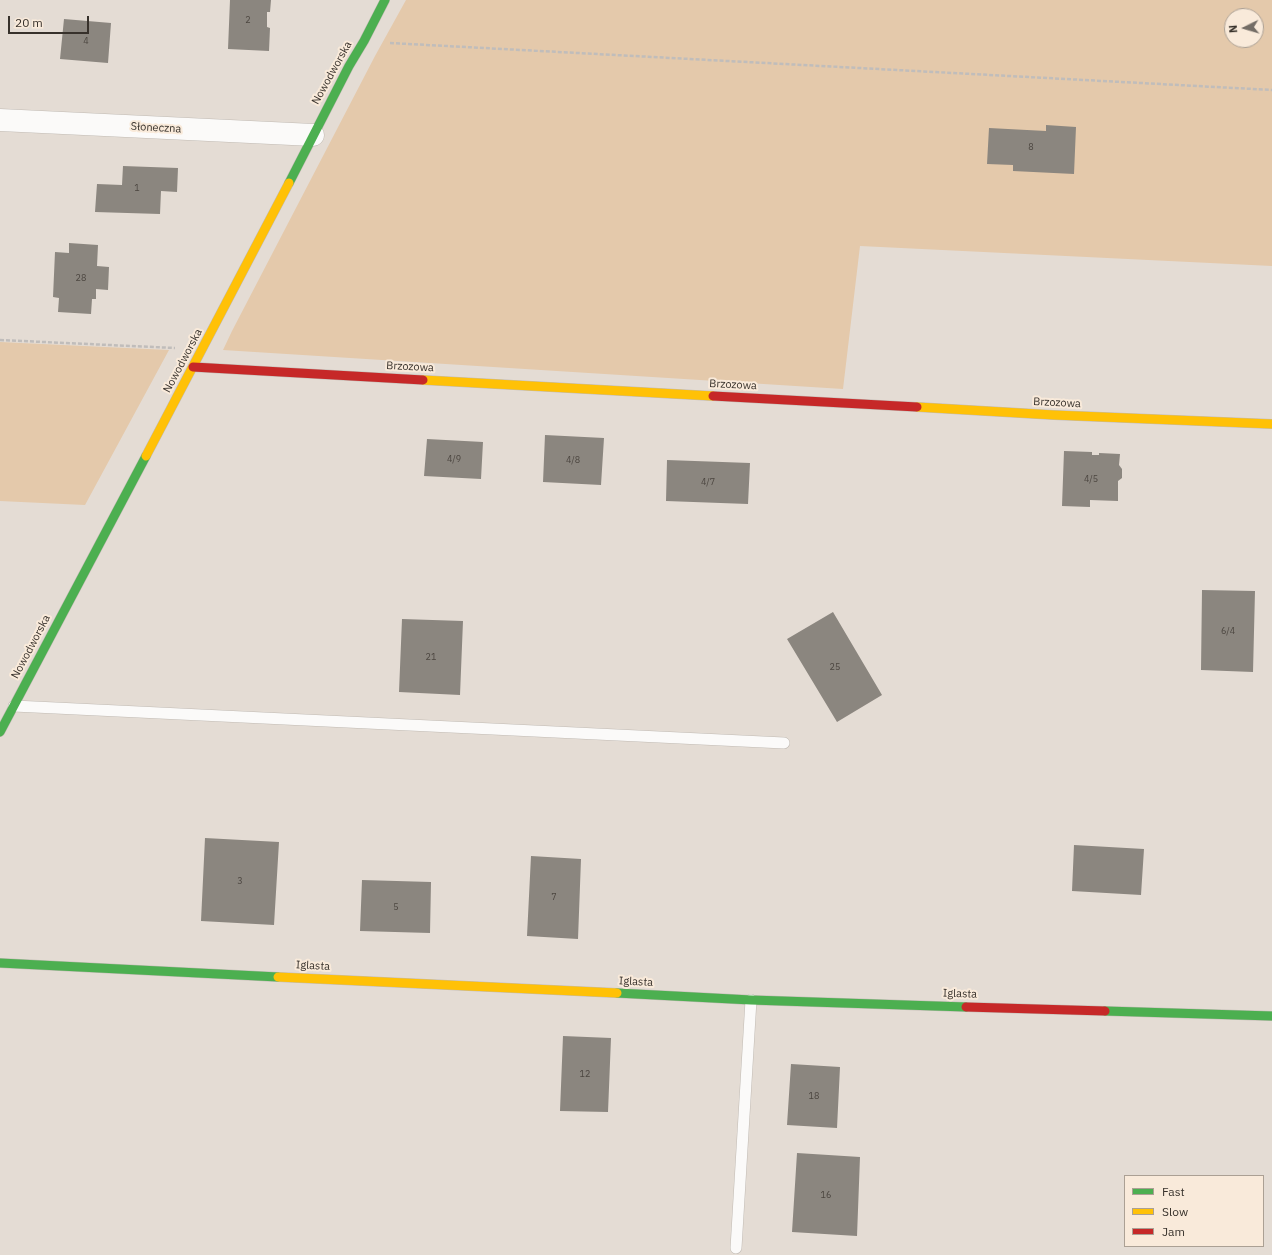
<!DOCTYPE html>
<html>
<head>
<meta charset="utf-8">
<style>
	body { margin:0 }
	#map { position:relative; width:1272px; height:1255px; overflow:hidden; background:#e4dcd4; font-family:"IBM Plex Sans",sans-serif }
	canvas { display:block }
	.legend { position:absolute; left:1124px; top:1175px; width:140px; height:72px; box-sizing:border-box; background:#f9eada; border:1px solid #aba094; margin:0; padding:5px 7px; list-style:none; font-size:12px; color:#37312b }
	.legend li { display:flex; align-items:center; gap:8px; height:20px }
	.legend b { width:20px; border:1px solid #aba094 }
	.north { position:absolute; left:1224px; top:8px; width:40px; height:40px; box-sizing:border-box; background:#f9eada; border:1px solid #aba094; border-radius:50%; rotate:265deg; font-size:11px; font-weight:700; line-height:16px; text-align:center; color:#37312b }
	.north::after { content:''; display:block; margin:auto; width:14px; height:18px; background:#746d66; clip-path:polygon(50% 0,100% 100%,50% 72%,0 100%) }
	.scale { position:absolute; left:8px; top:16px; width:81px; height:18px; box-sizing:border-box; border:2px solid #37312b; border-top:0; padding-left:5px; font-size:12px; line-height:14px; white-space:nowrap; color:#37312b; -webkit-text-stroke:3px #f9eada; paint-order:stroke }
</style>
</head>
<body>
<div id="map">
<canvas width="1272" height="1255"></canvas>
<ul class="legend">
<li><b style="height:5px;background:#4caf50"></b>Fast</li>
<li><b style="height:5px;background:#ffc107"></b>Slow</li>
<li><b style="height:5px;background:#c62828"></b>Jam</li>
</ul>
<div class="north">N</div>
<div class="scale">20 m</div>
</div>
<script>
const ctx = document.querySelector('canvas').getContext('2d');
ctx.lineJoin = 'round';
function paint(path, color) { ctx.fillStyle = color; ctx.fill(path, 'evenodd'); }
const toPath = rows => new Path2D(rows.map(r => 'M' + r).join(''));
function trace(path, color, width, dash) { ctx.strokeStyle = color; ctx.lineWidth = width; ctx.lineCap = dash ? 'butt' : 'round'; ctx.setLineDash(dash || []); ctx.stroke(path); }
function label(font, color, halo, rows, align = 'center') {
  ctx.font = font + ' "IBM Plex Sans",sans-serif'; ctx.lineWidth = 4; ctx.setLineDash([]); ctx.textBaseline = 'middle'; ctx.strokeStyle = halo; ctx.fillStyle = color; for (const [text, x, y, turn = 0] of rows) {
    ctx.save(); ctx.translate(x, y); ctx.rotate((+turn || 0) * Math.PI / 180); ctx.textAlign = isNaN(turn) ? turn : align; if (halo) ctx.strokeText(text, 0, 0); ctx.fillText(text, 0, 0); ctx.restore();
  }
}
paint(toPath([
	[406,0,1272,0,1272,266,860,246,843,389,223,350,232,331,375,56],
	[1232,16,1256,16,1256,40,1232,40],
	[0,342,169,350,85,505,0,501]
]), '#e4c9ab');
paint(toPath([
	[230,0,271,0,270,12,267,12,267,27,270,28,269,51,228,49],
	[64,19,111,23,108,63,60,59],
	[1046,125,1076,127,1074,174,1013,171,1013,165,987,164,989,128,1046,131],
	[123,166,178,168,177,192,161,191,160,214,95,212,97,184,122,185],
	[69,243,98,245,97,266,109,267,108,290,96,289,96,299,92,299,91,314,58,312,59,298,53,297,55,252,69,253],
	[545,435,604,438,601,485,543,482],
	[427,439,483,442,481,479,424,476],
	[1064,451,1092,452,1092,455,1099,455,1099,453,1120,454,1119,465,1122,469,1122,478,1118,481,1118,501,1090,500,1090,507,1062,506],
	[667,460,750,463,748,504,666,501],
	[1202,590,1255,591,1253,672,1201,670],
	[833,612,882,695,837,722,787,639],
	[402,619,463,621,460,695,399,692],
	[205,838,279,842,274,925,201,921],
	[1074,845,1144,849,1141,895,1072,891],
	[531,856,581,859,578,939,527,936],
	[362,880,431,882,430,933,360,931],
	[563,1036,611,1038,608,1112,560,1111],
	[791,1064,840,1067,837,1128,787,1125],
	[797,1153,860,1157,857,1236,792,1232]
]), '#8b867f');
const lane = toPath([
	[14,706,784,743],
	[736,1248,751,1000]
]);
const street = toPath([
	[0,120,313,135]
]);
const fast = toPath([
	[289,183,349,66,364,41,385,0],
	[0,732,146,456],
	[0,963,278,977],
	[617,993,751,1000,966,1007],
	[1105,1011,1272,1016]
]);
const slow = toPath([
	[423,380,713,396],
	[917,407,1054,415,1272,424],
	[146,456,289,183],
	[278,977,617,993]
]);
const jam = toPath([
	[193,367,423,380],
	[713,396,917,407],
	[966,1007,1105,1011]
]);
trace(lane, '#c0bab3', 12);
trace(street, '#c0bab3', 23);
trace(fast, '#c0bab3', 10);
trace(slow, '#c0bab3', 10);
trace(jam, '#c0bab3', 10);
trace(toPath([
	[390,43,1272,90],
	[0,340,175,348]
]), '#c0bdbb', 2.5, [4, 2]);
trace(lane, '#fbfaf9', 11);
trace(street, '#fbfaf9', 22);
trace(fast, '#4caf50', 9);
trace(slow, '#ffc107', 9);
trace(jam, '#c62828', 9);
label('9px', '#4c4640', null, [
	["2",248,20],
	["4",86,41],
	["8",1031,147],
	["1",137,188],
	["28",81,278],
	["4/9",454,459],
	["4/8",573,460],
	["4/5",1091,479],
	["4/7",708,482],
	["6/4",1228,631],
	["21",431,657],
	["25",835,667],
	["3",240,881],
	["7",554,897],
	["5",396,907],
	["12",585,1074],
	["18",814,1096],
	["16",826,1195]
]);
label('11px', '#37312b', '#f9eada', [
	["Nowodworska",332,73,-61],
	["Słoneczna",156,128,3],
	["Nowodworska",183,361,-62],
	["Brzozowa",410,367,3],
	["Brzozowa",733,385,3],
	["Brzozowa",1057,403,3],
	["Nowodworska",31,647,-62],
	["Iglasta",313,966,3],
	["Iglasta",636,982,3],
	["Iglasta",960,994,2]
]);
</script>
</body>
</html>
